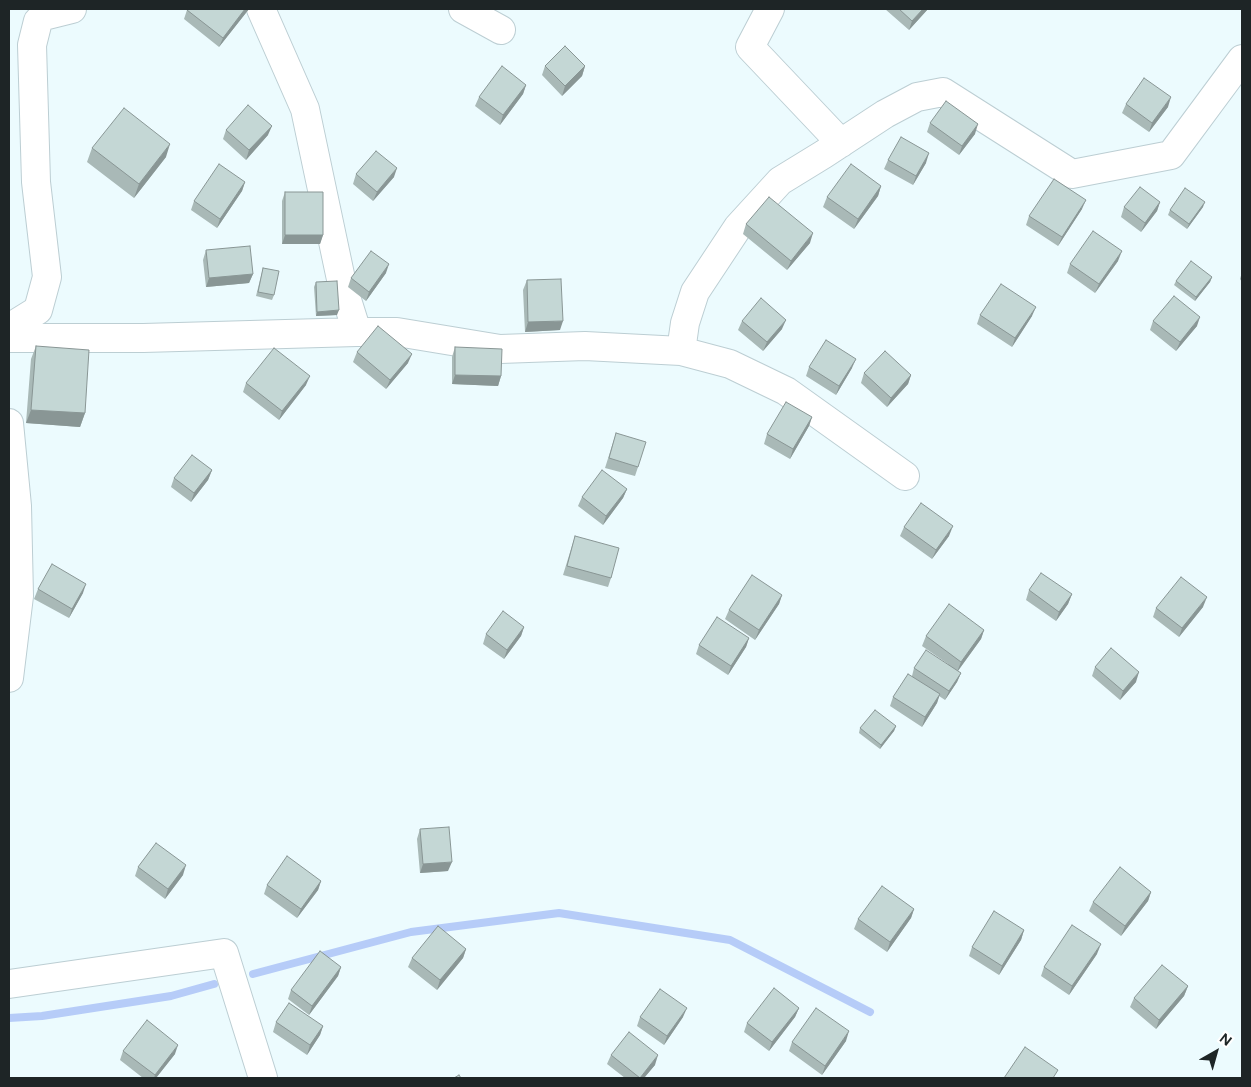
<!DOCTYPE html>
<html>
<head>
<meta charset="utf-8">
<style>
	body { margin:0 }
	#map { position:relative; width:1251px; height:1087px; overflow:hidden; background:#ecfbfe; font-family:Figtree,sans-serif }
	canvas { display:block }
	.frame { position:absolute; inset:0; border:10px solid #1e2526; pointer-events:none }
	.north { position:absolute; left:1191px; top:1027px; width:50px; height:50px; -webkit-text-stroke:4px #fff; paint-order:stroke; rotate:38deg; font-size:14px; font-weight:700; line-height:20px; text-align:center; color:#1e2526 }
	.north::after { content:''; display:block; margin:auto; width:18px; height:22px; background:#1e2526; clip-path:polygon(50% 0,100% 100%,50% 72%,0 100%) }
</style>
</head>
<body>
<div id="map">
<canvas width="1251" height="1087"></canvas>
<div class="frame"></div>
<div class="north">N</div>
</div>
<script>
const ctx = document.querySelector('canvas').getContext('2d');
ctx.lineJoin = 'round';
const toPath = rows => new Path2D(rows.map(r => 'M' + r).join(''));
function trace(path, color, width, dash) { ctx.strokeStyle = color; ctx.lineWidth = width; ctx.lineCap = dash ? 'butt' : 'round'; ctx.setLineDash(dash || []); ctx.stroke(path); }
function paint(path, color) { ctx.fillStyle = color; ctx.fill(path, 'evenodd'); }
trace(toPath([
	[253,974,411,932,559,913,730,940,870,1012],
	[9,1018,42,1016,171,996,214,984]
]), '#b6ccf8', 8);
const street = toPath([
	[261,9,305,109,342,284,357,332],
	[463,9,501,30],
	[770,9,750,47,841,143],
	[9,328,38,310,47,277,36,182,32,45,38,21,44,16,72,9],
	[9,338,143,338,357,332,397,332,500,349,585,346,681,351,730,364,786,391,905,476],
	[681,351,685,323,695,292,738,227,780,181,824,154,885,114,917,97,943,92,1072,174,1171,155,1242,59],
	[9,423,17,506,19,596,9,678],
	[9,984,224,953,263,1078]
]);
trace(street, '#bcced3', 30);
trace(street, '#fff', 28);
paint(toPath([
	[249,9,219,47,184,19,187,10],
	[885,9,928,9,909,30],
	[545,66,585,66,582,76,562,96,542,75],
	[526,85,523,94,500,125,475,106,479,97],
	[1126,104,1168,107,1149,132,1122,113],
	[930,123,975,134,959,155,927,132],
	[226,130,268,135,246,160,223,139],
	[92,148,166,157,134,198,87,162],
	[888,160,926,163,913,185,884,169],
	[356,174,394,177,373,201,353,184],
	[245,182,242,191,217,228,191,210,194,201],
	[881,186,878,196,854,229,823,207,827,197],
	[285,192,323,235,320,244,282,244,282,201],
	[1160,202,1157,211,1141,232,1121,217,1124,207],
	[1203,207,1187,229,1168,215,1170,210],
	[1082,209,1058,246,1026,225,1029,216],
	[746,224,810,243,787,270,743,234],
	[206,250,253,274,249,283,206,287,203,260],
	[1118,261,1095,293,1067,273,1070,264],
	[263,268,274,295,272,300,256,296],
	[1242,272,1242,282,1240,279],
	[386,273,366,301,348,287,351,278],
	[1212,277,1210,282,1195,301,1174,285,1176,281],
	[527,280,560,330,525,332,523,290],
	[316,282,337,315,316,316,314,287],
	[980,315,1032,316,1012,347,977,324],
	[742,321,782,329,763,351,738,330],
	[1153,321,1197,326,1176,351,1150,330],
	[36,346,85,413,80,427,26,423,31,359],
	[455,347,501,376,498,386,452,384,452,357],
	[357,352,408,363,386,389,353,362],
	[809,367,852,368,836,395,806,376],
	[864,373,911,375,908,384,887,407,861,383],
	[246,383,306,385,279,420,243,392],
	[812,417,809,426,790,459,764,444,767,434],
	[616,433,638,467,635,476,605,468],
	[212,470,208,480,191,502,171,487,174,478],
	[627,489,623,498,603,525,578,506,582,497],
	[904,527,949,536,932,559,900,536],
	[575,536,611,578,608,587,563,575],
	[38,589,83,593,69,618,34,599],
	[1029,590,1072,594,1068,604,1056,621,1026,600],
	[782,595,779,604,755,640,725,619,729,610],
	[1203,607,1179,637,1153,617,1156,608],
	[524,627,521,636,504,659,483,644,486,634],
	[984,630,981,639,958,671,961,673,957,682,945,700,939,696,937,703,922,727,890,706,893,697,912,676,914,668,948,664,922,646,926,636],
	[749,638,746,647,728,675,696,654,699,645],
	[1095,667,1136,682,1120,700,1092,676],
	[896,726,894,731,880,749,859,733,860,728],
	[420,829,448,871,420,873,417,839],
	[138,867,183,875,165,899,135,876],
	[321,881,318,890,297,918,264,894,267,885],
	[1151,892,1148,901,1121,936,1089,911,1093,902],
	[914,909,911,918,887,952,854,929,858,919],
	[1024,930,1021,940,999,975,969,956,972,947],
	[466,949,463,958,437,990,408,967,412,958],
	[1097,954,1069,995,1041,976,1044,967],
	[341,967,338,976,309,1015,288,999,291,990],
	[1188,986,1184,996,1156,1029,1130,1007,1134,998],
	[799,1008,795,1017,769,1051,744,1032,747,1023],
	[640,1017,683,1017,664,1045,637,1026],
	[276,1022,323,1026,320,1035,307,1055,273,1032],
	[846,1041,822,1075,789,1051,792,1042],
	[123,1051,175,1054,156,1078,143,1078,120,1060],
	[611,1055,655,1065,644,1078,625,1078,607,1064]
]), '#a9b9b7');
paint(toPath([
	[245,9,249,9,219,47,223,38],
	[923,9,928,9,909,30,912,21],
	[585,66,582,76,562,96,565,86],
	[526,85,523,94,500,125,503,115],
	[1171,97,1168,107,1149,132,1152,123],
	[978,124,975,134,959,155,962,146],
	[272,126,268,135,246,160,249,150],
	[170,144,166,157,134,198,139,184],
	[929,153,926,163,913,185,916,176],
	[397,168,394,177,373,201,377,192],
	[245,182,242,191,217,228,220,219],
	[881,186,878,196,854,229,858,219],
	[1086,200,1082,209,1058,246,1062,237],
	[1160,202,1157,211,1141,232,1145,223],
	[1205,202,1203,207,1187,229,1189,224],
	[813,233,810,243,787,270,791,261],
	[285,235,323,235,320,244,282,244],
	[1122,251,1118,261,1095,293,1099,284],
	[389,264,386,273,366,301,369,292],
	[253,274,249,283,206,287,209,278],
	[1212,277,1210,282,1195,301,1196,297],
	[1036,307,1032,316,1012,347,1015,338],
	[339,310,337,315,316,316,317,312],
	[1200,317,1197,326,1176,351,1180,342],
	[786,320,782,329,763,351,767,342],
	[563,321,560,330,525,332,528,322],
	[412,354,408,363,386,389,390,380],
	[856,359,852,368,836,395,839,386],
	[455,375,501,376,498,386,452,384],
	[911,375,908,384,887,407,891,398],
	[310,376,306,385,279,420,282,411],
	[31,410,85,413,80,427,26,423],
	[812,417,809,426,790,459,793,449],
	[212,470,208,480,191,502,194,493],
	[627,489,623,498,603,525,606,516],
	[953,526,949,536,932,559,936,550],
	[86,584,83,593,69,618,72,609],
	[1072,594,1068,604,1056,621,1059,612],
	[782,595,779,604,755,640,759,630],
	[1207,597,1203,607,1179,637,1182,628],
	[524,627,521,636,504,659,507,650],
	[984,630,981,639,957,672,961,662],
	[749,638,746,647,728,675,731,666],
	[1139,672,1136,682,1120,700,1123,691],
	[961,673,957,682,945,700,949,691],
	[940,694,937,703,922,727,925,717],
	[896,726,894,731,880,749,881,745],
	[452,862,448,871,420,873,423,864],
	[186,865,183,875,165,899,168,889],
	[321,881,318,890,297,918,301,909],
	[1151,892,1148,901,1121,936,1125,926],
	[914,909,911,918,887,952,890,942],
	[1024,930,1021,940,999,975,1002,966],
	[1101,944,1097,954,1069,995,1072,986],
	[466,949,463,958,437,990,440,980],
	[341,967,338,976,309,1015,312,1006],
	[1188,986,1184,996,1156,1029,1159,1020],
	[687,1008,683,1017,664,1045,667,1036],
	[799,1008,795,1017,769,1051,772,1042],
	[323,1026,320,1035,307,1055,310,1045],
	[849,1031,846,1041,822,1075,825,1066],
	[178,1045,175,1054,156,1078,154,1078,155,1075],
	[658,1055,655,1065,644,1078,640,1078]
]), '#899695');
const building = toPath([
	[188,9,245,9,223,38,187,10,188,9],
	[899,9,923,9,912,21,899,9],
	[565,46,585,66,565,86,545,66,565,46],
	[502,66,526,85,503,115,479,97,502,66],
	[1144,78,1171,97,1152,123,1126,104,1144,78],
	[946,101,978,124,962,146,930,123,946,101],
	[248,105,272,126,249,150,226,130,248,105],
	[124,108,170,144,139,184,92,148,124,108],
	[901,137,929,153,916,176,888,160,901,137],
	[376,151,397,168,377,192,356,174,376,151],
	[219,164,245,182,220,219,194,201,219,164],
	[851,164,881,186,858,219,827,197,851,164],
	[1054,179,1086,200,1062,237,1029,216,1054,179],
	[1140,187,1160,202,1145,223,1124,207,1140,187],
	[1185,188,1205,202,1189,224,1170,210,1185,188],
	[285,192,323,192,323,235,285,235,285,192],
	[769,197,813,233,791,261,746,224,769,197],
	[1093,231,1122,251,1099,284,1070,264,1093,231],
	[250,246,253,274,209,278,206,250,250,246],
	[371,251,389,264,369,292,351,278,371,251],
	[1191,261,1212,277,1196,297,1176,281,1191,261],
	[263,268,279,271,274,295,258,292,263,268],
	[561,279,563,321,528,322,527,280,561,279],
	[337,281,339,310,317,312,316,282,337,281],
	[1001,284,1036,307,1015,338,980,315,1001,284],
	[1174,296,1200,317,1180,342,1153,321,1174,296],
	[761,298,786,320,767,342,742,321,761,298],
	[378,326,412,354,390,380,357,352,378,326],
	[826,340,856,359,839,386,809,367,826,340],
	[36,346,89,350,85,413,31,410,36,346],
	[455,347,502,349,501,376,455,375,455,347],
	[274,348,310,376,282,411,246,383,274,348],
	[885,351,911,375,891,398,864,373,885,351],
	[786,402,812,417,793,449,767,434,786,402],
	[616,433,646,442,638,467,609,458,616,433],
	[192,455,212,470,194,493,174,478,192,455],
	[602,470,627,489,606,516,582,497,602,470],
	[921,503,953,526,936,550,904,527,921,503],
	[575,536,619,548,611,578,567,566,575,536],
	[52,564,86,584,72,609,38,589,52,564],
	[1041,573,1072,594,1059,612,1029,590,1041,573],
	[752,575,782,595,759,630,729,610,752,575],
	[1181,577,1207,597,1182,628,1156,608,1181,577],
	[949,604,984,630,961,662,926,636,949,604],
	[503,611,524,627,507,650,486,634,503,611],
	[717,617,749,638,731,666,699,645,717,617],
	[1111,648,1139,672,1123,691,1095,667,1111,648],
	[926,650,961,673,949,691,914,668,926,650],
	[908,674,940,694,925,717,893,697,908,674],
	[875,710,896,726,881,745,860,728,875,710],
	[449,827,452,862,423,864,420,829,449,827],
	[156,843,186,865,168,889,138,867,156,843],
	[287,856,321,881,301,909,267,885,287,856],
	[1120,867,1151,892,1125,926,1093,902,1120,867],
	[882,886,914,909,890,942,858,919,882,886],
	[994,911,1024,930,1002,966,972,947,994,911],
	[1072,925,1101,944,1072,986,1044,967,1072,925],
	[438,926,466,949,440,980,412,958,438,926],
	[320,951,341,967,312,1006,291,990,320,951],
	[1162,965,1188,986,1159,1020,1134,998,1162,965],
	[774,988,799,1008,772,1042,747,1023,774,988],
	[660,989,687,1008,667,1036,640,1017,660,989],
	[289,1003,323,1026,310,1045,276,1022,289,1003],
	[816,1008,849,1031,825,1066,792,1042,816,1008],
	[147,1020,178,1045,155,1075,123,1051,147,1020],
	[629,1032,658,1055,640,1078,611,1055,629,1032],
	[1025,1047,1058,1070,1053,1078,1004,1078,1025,1047],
	[459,1075,461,1078,454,1078,459,1075]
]);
paint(building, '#c4d7d5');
trace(building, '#899695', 1);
</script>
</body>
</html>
